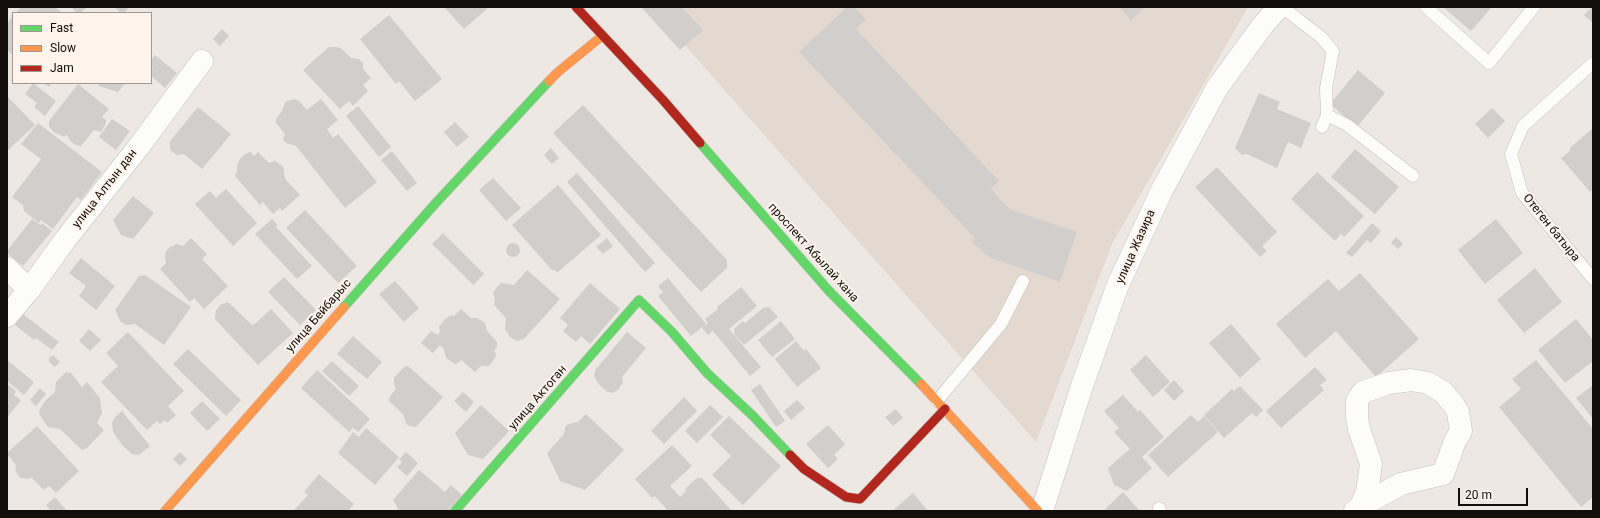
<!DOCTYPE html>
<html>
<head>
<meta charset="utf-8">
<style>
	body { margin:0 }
	#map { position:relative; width:1600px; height:518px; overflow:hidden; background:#ede8e3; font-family:Roboto,sans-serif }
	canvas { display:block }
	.frame { position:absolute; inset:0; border:8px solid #110e0b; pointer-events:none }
	.legend { position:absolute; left:12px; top:12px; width:140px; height:72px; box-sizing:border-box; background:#fef4ec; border:1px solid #9f9892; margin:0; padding:5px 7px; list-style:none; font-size:12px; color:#110e0b }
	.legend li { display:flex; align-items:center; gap:8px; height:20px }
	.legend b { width:20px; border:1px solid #9f9892 }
	.scale { position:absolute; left:1458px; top:488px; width:70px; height:18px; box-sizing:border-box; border:2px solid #110e0b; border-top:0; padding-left:5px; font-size:12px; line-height:14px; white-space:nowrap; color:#110e0b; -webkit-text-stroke:3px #fef4ec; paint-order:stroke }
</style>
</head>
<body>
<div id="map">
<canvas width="1600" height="518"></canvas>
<div class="frame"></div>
<ul class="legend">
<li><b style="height:5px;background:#63d668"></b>Fast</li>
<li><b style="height:5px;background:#ff974d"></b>Slow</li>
<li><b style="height:5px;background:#b3261e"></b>Jam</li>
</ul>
<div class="scale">20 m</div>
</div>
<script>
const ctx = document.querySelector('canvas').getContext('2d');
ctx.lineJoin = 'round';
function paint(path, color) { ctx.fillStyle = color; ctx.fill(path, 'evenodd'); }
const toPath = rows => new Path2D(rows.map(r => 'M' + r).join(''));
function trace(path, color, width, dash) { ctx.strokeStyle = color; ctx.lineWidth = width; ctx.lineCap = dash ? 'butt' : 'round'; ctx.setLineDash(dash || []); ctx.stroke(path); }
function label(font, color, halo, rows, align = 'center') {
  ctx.font = font + ' Roboto,sans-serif'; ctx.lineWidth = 4; ctx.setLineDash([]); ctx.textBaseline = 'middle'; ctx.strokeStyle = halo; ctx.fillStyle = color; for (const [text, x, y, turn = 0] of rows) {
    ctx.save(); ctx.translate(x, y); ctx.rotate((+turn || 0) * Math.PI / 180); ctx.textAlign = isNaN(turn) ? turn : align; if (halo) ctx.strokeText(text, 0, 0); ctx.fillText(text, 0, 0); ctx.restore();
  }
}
paint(toPath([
	[651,7,1248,7,1112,244,1036,442]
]), '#e4d9d0');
paint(toPath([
	[21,7,55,7,62,13,16,13],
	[71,7,87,7,81,13,77,13],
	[114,7,129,7,124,13,121,13],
	[444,7,489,7,464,29],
	[641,7,682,7,703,30,680,50],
	[847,7,854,7,866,19,856,29,999,181,991,189,1009,209,1077,232,1060,282,989,257,972,242,975,238,799,52],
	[1119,7,1145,7,1131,20],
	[1443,7,1492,7,1471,31],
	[1592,7,1593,7,1593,23,1584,15],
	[389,15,442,79,415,101,399,81,396,84,360,39],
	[13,16,13,55,7,50,7,23],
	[222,29,229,36,220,46,213,39],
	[329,47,337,47,342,49,351,58,359,59,363,63,363,69,371,78,363,85,368,91,353,106,349,101,340,109,303,70],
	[155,55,177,73,165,88,151,76,151,70,153,67,151,65,151,60],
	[1358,70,1385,93,1357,127,1330,104],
	[33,83,56,101,45,116,34,107,37,103,25,94],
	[44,83,52,83,49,87],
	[98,83,125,83,118,92,99,86],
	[78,84,109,109,102,117,106,120,106,123,101,132,94,130,81,146,76,145,71,142,66,134,65,137,55,133,49,127,49,121],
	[1259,93,1280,102,1277,109,1311,123,1301,148,1288,142,1277,168,1247,154,1242,155,1235,148],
	[7,96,35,125,7,151],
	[294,99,299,101,307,110,321,99,338,120,327,129,333,138,338,134,377,182,345,208,296,146,286,143,283,139,285,134,276,123,276,119,282,111,285,103,287,101],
	[583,105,727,260,727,268,701,292,553,133],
	[358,106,391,147,379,157,346,116],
	[198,107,231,134,202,169,184,154,177,155,170,150,170,141],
	[1492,108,1505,121,1488,138,1475,124],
	[112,119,130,131,116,150,99,137],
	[455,122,469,137,457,147,444,132],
	[38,123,102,172,81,200,77,197,53,229,41,220,39,223,24,211,23,205,12,197,41,159,21,144],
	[1593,128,1593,189,1590,192,1561,158,1569,152,1571,147],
	[551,148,559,158,552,164,544,155],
	[1355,149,1399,187,1375,214,1331,177],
	[392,151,417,183,407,191,381,160],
	[250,152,254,156,258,152,269,163,275,161,281,165,284,168,284,174,286,180,300,195,282,211,280,208,273,214,263,202,260,205,235,176,237,172,237,166,240,159,245,154],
	[1217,167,1277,232,1262,246,1267,251,1260,257,1195,187],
	[1317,172,1364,216,1344,237,1341,234,1335,241,1291,199],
	[577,173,655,263,645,272,567,182],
	[493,178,521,208,506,221,479,190],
	[558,185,601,235,558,272,551,269,512,225],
	[226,189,257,223,233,246,195,204,210,191,216,198],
	[133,196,154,213,133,239,121,235,113,220],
	[305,210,357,266,338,283,286,228],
	[32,219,41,225,42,223,52,231,23,266,7,253,7,251],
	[272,219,278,225,276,227,312,266,297,279,255,234],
	[1496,219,1523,253,1485,284,1458,250],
	[1372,223,1381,231,1371,243,1367,240,1352,257,1346,253],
	[443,233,484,274,473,285,432,244],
	[1396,237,1403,244,1398,249,1391,243],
	[191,238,207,254,202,259,228,286,204,309,194,298,190,302,160,269,166,263,165,257,166,251,170,247,177,244,183,246],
	[607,238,613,246,603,254,596,247],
	'506 250a7 7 0 1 1 14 0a7 7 0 1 1-14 0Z',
	[81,258,115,286,96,310,79,296,86,286,69,273],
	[1535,268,1562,302,1524,333,1497,300],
	[527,270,560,299,524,339,517,341,510,337,505,329,506,318,494,305,495,299,493,293,497,287,501,283,514,285],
	[1360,273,1419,339,1376,377,1336,331,1305,358,1276,324,1328,279,1339,291],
	[145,275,191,307,164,345,135,324,126,325,120,321,115,310,139,276],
	[284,277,316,310,300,325,268,292],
	[668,278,706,324,691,336,658,296,663,292,658,286],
	[395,281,419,308,404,322,379,294],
	[590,283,620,309,590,344,581,336,576,342,563,331,568,325,560,318],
	[741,287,757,306,729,329,761,367,750,376,713,331,708,335,702,328,708,323,705,319,718,309,717,307],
	[228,302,252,325,257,322,271,309,293,333,258,365,215,319,216,311,220,305],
	[769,307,778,317,744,345,734,334,734,329,743,321,745,323,763,308],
	[461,309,471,318,477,318,485,323,487,331,497,342,497,347,494,351,496,354,495,358,489,366,481,366,475,372,461,360,458,363,455,364,446,358,444,349,440,345,433,353,421,343,431,331,437,335,440,332,439,327,445,319,452,315,454,316],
	[23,314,59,342,52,350,36,338,34,340,15,325],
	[1576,319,1593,340,1593,361,1565,383,1538,350],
	[781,321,795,339,772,357,758,340],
	[1231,324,1261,359,1240,378,1209,343],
	[89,329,101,340,90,351,79,341],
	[128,332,184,391,168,406,176,415,167,423,165,420,160,424,157,421,147,430,101,382,118,366,106,353],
	[627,332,646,348,622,377,623,382,618,390,612,393,606,391,597,382,594,375,596,369],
	[353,336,382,362,367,379,337,354],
	[796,341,804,351,806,349,821,368,797,387,775,359],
	[188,349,241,400,226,416,173,364],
	[1146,355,1170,382,1153,397,1130,370],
	[51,356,54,356,60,362,55,367,49,362,49,358],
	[7,360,34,382,24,395,7,381],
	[1536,360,1593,429,1593,497,1581,507,1499,407,1521,389,1512,379],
	[332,361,359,386,349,396,322,371],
	[408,366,443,397,416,427,409,426,406,423,403,414,389,401,390,396,396,389,394,384,394,378,404,367],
	[1315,367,1327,380,1320,385,1324,390,1281,428,1266,411],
	[317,370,370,419,358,432,353,428,349,432,301,388],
	[66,372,71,373,82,387,87,382,100,398,102,413,97,423,104,430,87,448,82,450,60,429,48,427,39,414,40,409,45,401,55,392,56,382],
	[1174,380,1184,391,1174,401,1164,390],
	[7,384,16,391,14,395,21,400,7,418],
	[760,384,785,421,776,427,751,390],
	[1593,385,1593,419,1576,398],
	[1240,386,1263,410,1256,417,1252,413,1224,438,1204,415,1232,389,1234,391],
	[40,388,46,394,36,406,30,400],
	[463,392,474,402,466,412,454,401],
	[1123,395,1138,412,1140,410,1164,437,1142,457,1152,468,1127,491,1114,485,1108,468,1130,449,1114,432,1119,428,1104,411],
	[684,397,697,411,664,444,651,431],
	[797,400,805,408,791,420,784,411],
	[202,401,220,419,207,431,190,413],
	[481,405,509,431,483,459,468,455,455,433],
	[710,405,723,417,697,443,685,431],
	[896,409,903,418,893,426,885,417],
	[122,411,150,446,139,455,132,454,122,445,113,432,112,423,115,417],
	[586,414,624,450,585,490,560,481,547,453,564,434,565,427,568,424,578,422],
	[1191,415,1198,422,1204,416,1218,432,1168,477,1148,455],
	[729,416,781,466,743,505,712,475,731,456,710,435],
	[828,425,845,444,834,455,838,459,828,468,806,444],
	[37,426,79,471,56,493,49,486,44,490,31,477,29,479,20,478,15,470,16,465,7,454,8,452],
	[366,428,399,457,375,485,338,453,353,432,359,437],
	[672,445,692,466,670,486,680,497,686,491,685,489,697,478,702,478,732,511,668,511,655,496,652,498,635,479],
	[180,452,187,459,180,466,173,459],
	[406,452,418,463,407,476,397,467,402,462,399,459],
	[419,470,445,492,451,485,462,495,448,511,397,511,398,509,393,500],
	[319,474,354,504,348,511,294,510,308,495,304,492],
	[1123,492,1140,511,1103,511],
	[913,493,928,511,892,511],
	[55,497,67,511,51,511,46,505]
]), '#d2cecb');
const lane = toPath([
	[1282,7,1321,37,1333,51,1326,88,1327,115,1322,127],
	[1426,7,1489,63,1534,7],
	[1593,63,1523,126,1511,154,1522,193,1593,279],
	[1327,115,1347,125,1413,176],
	[937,401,1001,324,1023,281],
	[1159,508,1160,511]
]);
const street = toPath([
	[7,268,29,290],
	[7,316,29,290,65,240,140,145,202,61],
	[1042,511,1082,386,1117,287,1162,190,1217,88,1263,25,1279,7],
	[1355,511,1361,506,1401,484,1443,474,1455,441,1461,431,1459,419,1458,412,1453,404,1443,392,1428,383,1411,380,1389,383,1363,392,1360,396,1357,401,1357,417,1359,429,1371,464,1367,491,1361,506]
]);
const fast = toPath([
	[700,143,829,291,921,384],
	[344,307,434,205,549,81],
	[455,511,639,300,672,332,707,373,752,415,790,455]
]);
const slow = toPath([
	[549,81,558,72,602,36],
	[921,384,1038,511],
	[165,511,344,307]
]);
const jam = toPath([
	[576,7,663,100,700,143],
	[790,455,804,469,846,497,860,499,945,409]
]);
trace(lane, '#c5c1bd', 13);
trace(street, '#c5c1bd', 23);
trace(fast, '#c5c1bd', 10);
trace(slow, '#c5c1bd', 10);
trace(jam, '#c5c1bd', 10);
trace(lane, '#fcfcfb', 12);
trace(street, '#fcfcfb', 22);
trace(fast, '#63d668', 9);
trace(slow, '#ff974d', 9);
trace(jam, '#b3261e', 9);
label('12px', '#110e0b', '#fef4ec', [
	["улица Алтын дан",105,189,-52],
	["Отеген батыра",1551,228,51],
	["улица Жазира",1136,247,-66],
	["проспект Абылай хана",813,253,48],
	["улица Бейбарыс",319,316,-49],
	["улица Актоган",538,398,-49]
]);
</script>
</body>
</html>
